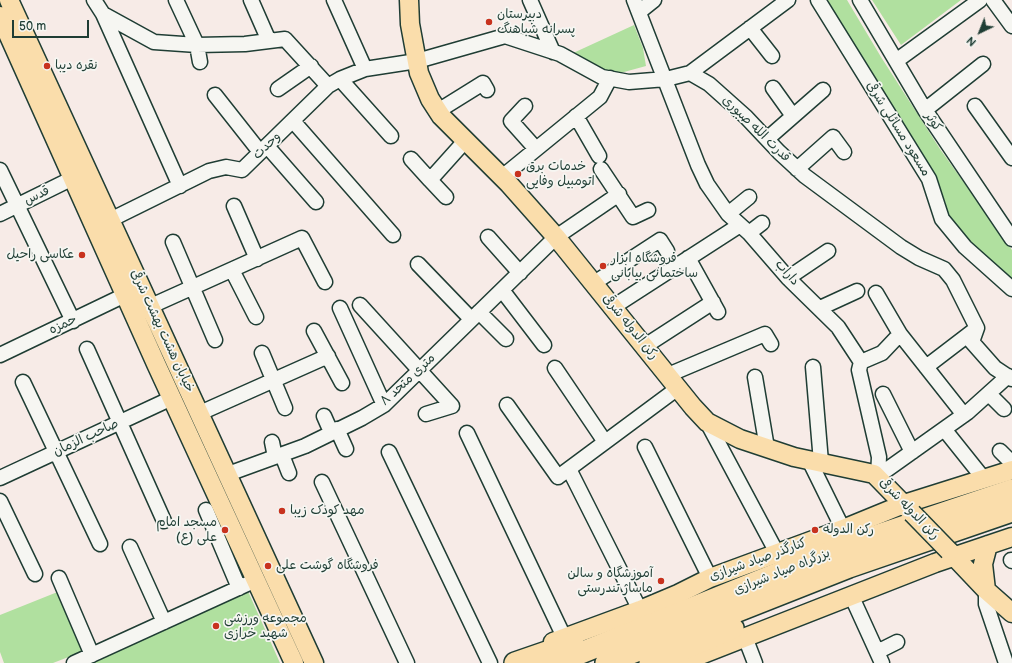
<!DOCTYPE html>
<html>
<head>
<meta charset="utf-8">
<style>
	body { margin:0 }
	#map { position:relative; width:1012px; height:663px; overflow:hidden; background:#f7ebe7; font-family:"Balsamiq Sans",sans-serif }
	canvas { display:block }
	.north { position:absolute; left:960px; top:12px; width:40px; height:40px; -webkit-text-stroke:3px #f6f6f2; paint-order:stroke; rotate:223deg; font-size:11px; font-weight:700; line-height:16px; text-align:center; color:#1f3d34 }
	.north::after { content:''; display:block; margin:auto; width:14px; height:18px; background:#1f3d34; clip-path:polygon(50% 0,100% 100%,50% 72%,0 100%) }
	.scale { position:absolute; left:12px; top:20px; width:77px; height:18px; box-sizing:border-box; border:2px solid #1f3d34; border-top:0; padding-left:5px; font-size:12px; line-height:14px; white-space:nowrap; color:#1f3d34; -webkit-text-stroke:3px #f6f6f2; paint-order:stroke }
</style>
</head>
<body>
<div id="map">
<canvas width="1012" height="663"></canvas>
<div class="north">N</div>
<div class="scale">50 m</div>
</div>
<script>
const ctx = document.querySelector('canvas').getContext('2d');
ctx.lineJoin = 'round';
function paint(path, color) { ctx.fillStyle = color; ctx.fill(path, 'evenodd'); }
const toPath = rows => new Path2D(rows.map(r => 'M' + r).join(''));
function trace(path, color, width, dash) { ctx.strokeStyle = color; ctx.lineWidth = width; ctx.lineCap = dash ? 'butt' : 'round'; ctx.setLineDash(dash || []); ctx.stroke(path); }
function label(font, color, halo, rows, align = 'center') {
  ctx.font = font + ' "Balsamiq Sans","Playpen Sans Arabic",sans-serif'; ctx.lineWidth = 3.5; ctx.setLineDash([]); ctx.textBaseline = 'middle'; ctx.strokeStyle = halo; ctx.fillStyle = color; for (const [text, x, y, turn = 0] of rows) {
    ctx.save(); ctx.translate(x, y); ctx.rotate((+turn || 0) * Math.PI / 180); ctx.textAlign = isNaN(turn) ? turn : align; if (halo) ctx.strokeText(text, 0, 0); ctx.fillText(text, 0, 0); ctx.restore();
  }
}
paint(toPath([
	[828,0,847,0,881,57,940,149,1012,250,1012,279,1006,273,976,250,949,220,945,201,919,152,840,24],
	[872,0,961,0,901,45],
	[634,25,643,48,646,66,613,75,571,54],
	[247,589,280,663,90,663],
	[60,591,84,651,53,663,4,663,0,652,0,615]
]), '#b0e09f');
const minor = toPath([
	[94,0,103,14,180,186],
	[176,0,197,45,200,62],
	[251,0,269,41],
	[334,0,365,69],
	[530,0,553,52],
	[634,0,698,165,707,184,728,214,749,233,788,278,838,327,861,362,859,370,879,457,878,476],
	[818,0,929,179,942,219,965,247,1012,289],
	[860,0,925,110,1012,239],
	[993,0,1012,26],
	[639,12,654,0],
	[103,14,154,42,197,45,245,44,285,39,328,86],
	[750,28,772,56],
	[896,61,980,0],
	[690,73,788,0],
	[340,79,391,136],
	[773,88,793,116],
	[278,89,311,66],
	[215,95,260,152],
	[525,106,511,121,536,149],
	[975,106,1012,158],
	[925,110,983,64],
	[438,111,483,83,487,90],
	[576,116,599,156],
	[293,121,393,235],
	[767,139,823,90],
	[267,146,316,202],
	[411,159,430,180,465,141],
	[601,169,633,217,648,210],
	[797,169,833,137,844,152],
	[0,170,73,321],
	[502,177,600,97,610,78],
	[430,180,446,197],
	[234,206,257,259],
	[0,214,73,178],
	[728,214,749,197],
	[110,220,209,171,226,167,242,170,328,86,340,79,365,69,417,61,505,36,560,54,602,77,629,82,666,79,690,73,709,84,746,117,779,152,805,176,901,247,919,258,944,269,953,280,977,328,972,342,995,368,1012,379],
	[749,233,762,223],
	[488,237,520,273],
	[173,242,215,340],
	[688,258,718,312],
	[418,264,471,319],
	[232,270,256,317],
	[788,278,828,251],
	[594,283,660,240,667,251],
	[502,290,544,345],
	[876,293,900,334],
	[360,305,452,406,426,414],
	[151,306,302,238,325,282],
	[613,307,740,225],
	[340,308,384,405],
	[820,308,857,291],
	[479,312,506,339],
	[314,331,342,383],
	[645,346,713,302],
	[87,349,164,521],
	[262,353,285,408],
	[0,355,125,295],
	[861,362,882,353,900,334,964,415],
	[813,367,821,462],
	[926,367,977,328],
	[555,368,605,442],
	[668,375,765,334,771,344],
	[755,377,767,448],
	[23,382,100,544],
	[883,394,912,452],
	[989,394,1004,409],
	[507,405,558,477,678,388],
	[200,413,328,356],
	[324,416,331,432],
	[707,422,777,553],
	[337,429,346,449],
	[944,429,984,479],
	[467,433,564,637],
	[272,442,275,457],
	[645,447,710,578],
	[1000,451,1012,463],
	[389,452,490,663],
	[282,455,289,473],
	[809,460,843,529],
	[569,469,640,610],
	[228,474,305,446,362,418,384,405,556,237,619,194],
	[878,476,968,412,1008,376],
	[0,478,172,398],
	[322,482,407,663],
	[0,501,35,574],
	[206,510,239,588],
	[130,547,164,622],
	[1011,560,1012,561],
	[59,578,92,655],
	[986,590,986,604,1006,663],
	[851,595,882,663],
	[745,637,755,663],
	[877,652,897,642],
	[74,663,256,580]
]);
const major = toPath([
	[9,0,314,663],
	[409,0,410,24,419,73,430,99,441,116,509,184,556,237,693,407,707,422,740,439,794,457,874,474,912,513],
	[0,16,157,366,294,663],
	[949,551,986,590,1012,613],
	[986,590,983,564,988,545],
	[553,642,640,610,678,594,710,578,843,529,904,504,1012,470],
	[680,663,935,563,1012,537]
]);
const highway = toPath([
	[515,663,573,643],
	[556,663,843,547,1012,490],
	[606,663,849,567,1012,511],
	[650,663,733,628]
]);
trace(minor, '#1f3d34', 17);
trace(major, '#1f3d34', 21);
trace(highway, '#1f3d34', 24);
trace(minor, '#f6f6f2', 14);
trace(major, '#faddab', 18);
trace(highway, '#faddab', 21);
const majorBridge = toPath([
	[912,513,949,551]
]);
trace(majorBridge, '#1f3d34', 21, []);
trace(majorBridge, '#faddab', 18);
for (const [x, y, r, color] of [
	[489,22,4,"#c8321e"],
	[47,66,4,"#c8321e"],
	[518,174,4,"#c8321e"],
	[82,255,4,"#c8321e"],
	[603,266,4,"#c8321e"],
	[282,511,4,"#c8321e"],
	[225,530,4,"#c8321e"],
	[815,530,4,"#c8321e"],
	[268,566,4,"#c8321e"],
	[661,581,4,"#c8321e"],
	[216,626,4,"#c8321e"]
]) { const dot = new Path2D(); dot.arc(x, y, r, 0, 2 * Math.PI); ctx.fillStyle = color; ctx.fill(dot); trace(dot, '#f6f6f2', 1.5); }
label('13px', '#1f3d34', '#f6f6f2', [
	["دبیرستان",497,15],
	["پسرانه شباهنگ",497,30],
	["نقره دیبا",55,66],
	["خدمات برق",526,167],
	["اتومبیل وفایی",526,182],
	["عکاسی راحیل",74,255,"right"],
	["فروشگاه ابزار",611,259],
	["ساختمانی بیابانی",611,274],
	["مهد کودک زیبا",290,511],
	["مسجد امام",217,523,"right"],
	["علی (ع)",217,538,"right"],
	["رکن الدوله",823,530],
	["فروشگاه گوشت علی",276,566],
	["آموزشگاه و سالن",653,574,"right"],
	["ماساژ تندرستی",653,589,"right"],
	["مجموعه ورزشی",224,619],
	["شهید خرازی",224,634]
], 'left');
label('13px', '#1f3d34', '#f6f6f2', [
	["کوثر",933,122,56],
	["قدرت الله صبوری",756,129,44],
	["مسعود مسائلی شرقی",898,129,58],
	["وحدت",267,146,-44],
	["قدس",37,196,-26],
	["داراب",787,273,48],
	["حمزه",63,325,-25],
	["رکن الدوله شرقی",630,327,51],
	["خیابان هشت بهشت شرقی",162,331,65],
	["۸ متری متحد",408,380,-43],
	["صاحب الزمان",86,438,-25],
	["رکن الدوله شرقی",909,509,46],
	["کنارگذر صیاد شیرازی",758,560,-20],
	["بزرگراه صیاد شیرازی",782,572,-22]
]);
</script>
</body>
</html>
